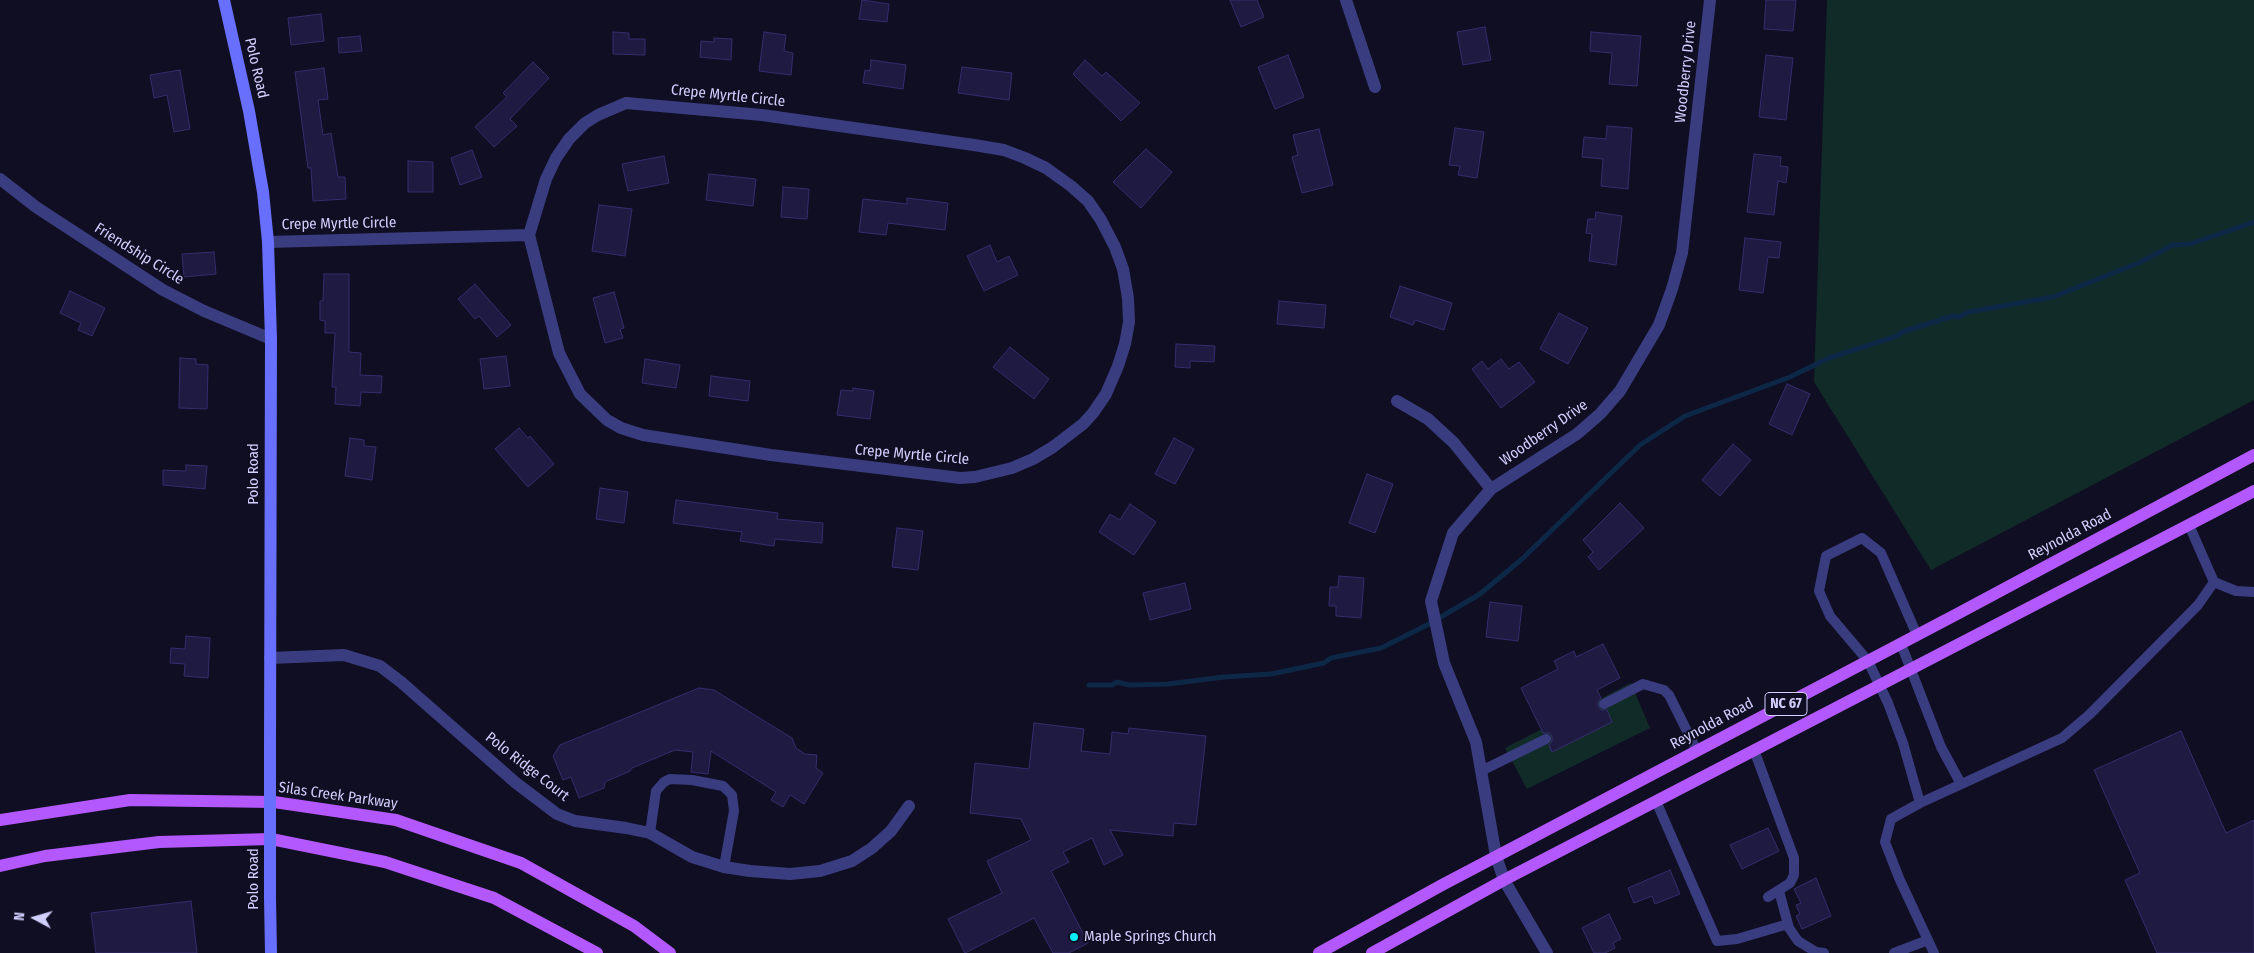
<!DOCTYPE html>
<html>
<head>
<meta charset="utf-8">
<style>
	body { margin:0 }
	#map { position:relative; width:2254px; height:953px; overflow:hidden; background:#100e22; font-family:"Fira Sans Condensed",sans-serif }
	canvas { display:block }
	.north { position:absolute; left:10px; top:893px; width:50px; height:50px; -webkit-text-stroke:4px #100e22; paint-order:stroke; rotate:276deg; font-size:14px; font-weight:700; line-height:20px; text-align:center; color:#d1cffe }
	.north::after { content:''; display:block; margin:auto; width:18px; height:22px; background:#d1cffe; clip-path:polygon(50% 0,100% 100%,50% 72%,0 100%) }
</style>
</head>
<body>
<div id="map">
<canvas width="2254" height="953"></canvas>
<div class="north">N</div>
</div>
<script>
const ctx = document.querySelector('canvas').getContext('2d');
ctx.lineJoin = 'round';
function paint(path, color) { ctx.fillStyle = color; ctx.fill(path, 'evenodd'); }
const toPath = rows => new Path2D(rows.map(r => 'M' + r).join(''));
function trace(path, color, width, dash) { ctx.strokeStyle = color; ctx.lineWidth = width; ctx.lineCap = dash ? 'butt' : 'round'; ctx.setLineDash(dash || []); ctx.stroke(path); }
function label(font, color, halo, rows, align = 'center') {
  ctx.font = font + ' "Fira Sans Condensed",sans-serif'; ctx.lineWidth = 4; ctx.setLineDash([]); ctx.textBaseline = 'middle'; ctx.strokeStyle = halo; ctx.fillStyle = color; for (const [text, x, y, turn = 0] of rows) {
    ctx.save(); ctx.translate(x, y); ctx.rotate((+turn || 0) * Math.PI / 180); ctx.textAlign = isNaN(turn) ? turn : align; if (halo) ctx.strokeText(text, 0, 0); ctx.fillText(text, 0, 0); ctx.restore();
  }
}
paint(toPath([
	[1827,0,2254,0,2254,400,1931,570,1814,382],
	[1631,683,1650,728,1527,789,1505,748]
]), '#112b29');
trace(toPath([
	[1089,685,1112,685,1117,682,1129,685,1168,684,1224,677,1271,674,1324,663,1331,658,1381,648,1429,624,1480,594,1522,559,1640,445,1685,416,1790,377,1829,358,1897,336,1902,332,1953,316,1959,317,1968,312,2053,297,2141,262,2172,245,2190,244,2254,222]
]), '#0d2746', 5);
const building = toPath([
	[862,0,889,4,887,22,859,19,862,0],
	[1230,0,1257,0,1264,17,1241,27,1230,0],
	[1766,0,1796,0,1793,31,1764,29,1766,0],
	[321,14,324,41,291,45,288,18,321,14],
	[1485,27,1491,60,1463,65,1457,32,1485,27],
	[613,32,629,33,629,39,645,39,645,55,613,54,613,32],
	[764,32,786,35,784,51,793,53,791,75,759,71,764,32],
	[1591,32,1641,36,1637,86,1609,84,1612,53,1590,51,1591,32],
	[360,36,362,51,339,53,338,38,360,36],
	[714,38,732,39,731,60,700,57,701,41,714,42,714,38],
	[1288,55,1304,97,1275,109,1258,67,1288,55],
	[1766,55,1793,58,1786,120,1759,117,1766,55],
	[871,60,906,65,903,89,863,83,865,70,870,71,871,60],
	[1085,60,1102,76,1106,72,1140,103,1121,121,1073,74,1085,60],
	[533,62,549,78,510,119,517,126,494,147,475,127,507,97,503,93,533,62],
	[962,67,1012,73,1009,100,958,93,962,67],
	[324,68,328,99,318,100,323,135,331,133,338,177,345,177,346,199,313,201,311,168,308,168,295,72,324,68],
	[180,70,190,129,174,132,167,95,154,98,150,75,180,70],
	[1607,126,1632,128,1628,189,1601,186,1603,159,1582,157,1584,137,1606,139,1607,126],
	[1455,128,1484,132,1477,178,1458,175,1460,166,1449,165,1455,128],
	[1319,129,1333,185,1302,193,1292,157,1298,155,1293,135,1319,129],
	[1146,149,1172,172,1141,208,1113,182,1146,149],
	[472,150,482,177,460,185,451,158,472,150],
	[1754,154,1781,157,1780,166,1788,167,1786,183,1778,181,1774,215,1747,212,1754,154],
	[664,156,669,183,628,191,622,164,664,156],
	[408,161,433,162,433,192,408,192,408,161],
	[709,174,756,179,753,206,706,200,709,174],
	[783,187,809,189,807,219,781,217,783,187],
	[907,198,948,203,945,230,888,223,886,235,859,232,863,199,907,204,907,198],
	[599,205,632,209,625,256,592,251,599,205],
	[1596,212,1622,216,1616,265,1589,261,1592,234,1586,233,1588,219,1595,219,1596,212],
	[1745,238,1781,242,1779,258,1768,257,1763,293,1739,290,1745,238],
	[990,245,997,262,1009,256,1018,275,984,291,967,256,990,245],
	[214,252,216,274,184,277,182,254,214,252],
	[324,274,349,274,349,352,361,353,360,375,382,376,381,393,361,392,360,406,335,404,336,387,332,387,335,333,325,333,325,321,320,320,320,301,323,301,324,274],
	[475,284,511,325,497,337,479,316,475,319,458,299,475,284],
	[1400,286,1452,303,1444,330,1415,320,1413,325,1390,317,1400,286],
	[70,291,105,308,92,336,78,330,81,323,60,313,70,291],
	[614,292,624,328,620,329,623,338,605,343,593,298,614,292],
	[1279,301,1326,305,1324,328,1277,324,1279,301],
	[1559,313,1588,328,1568,364,1540,349,1559,313],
	[1176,344,1215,346,1214,362,1190,361,1190,368,1175,367,1176,344],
	[1010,347,1049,379,1034,399,993,367,1010,347],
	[506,356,510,386,484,389,480,359,506,356],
	[180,358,196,359,196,364,208,365,207,409,179,408,180,358],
	[645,359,680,365,676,388,642,383,645,359],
	[1501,359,1509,369,1519,362,1535,382,1501,408,1472,369,1482,361,1488,369,1501,359],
	[711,376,750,381,748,401,709,396,711,376],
	[1787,384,1810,394,1792,435,1769,424,1787,384],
	[853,388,874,391,870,419,837,415,841,390,853,391,853,388],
	[519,428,528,438,530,436,554,464,528,487,495,449,519,428],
	[350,438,364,440,364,446,376,447,372,480,345,476,350,438],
	[1174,438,1194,449,1175,484,1155,474,1174,438],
	[1733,444,1751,460,1720,496,1702,480,1733,444],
	[186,465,207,466,205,489,163,485,163,470,186,471,186,465],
	[1367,474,1393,484,1375,533,1349,523,1367,474],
	[600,488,628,492,624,523,596,519,600,488],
	[676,500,778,513,777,519,823,523,822,543,775,539,774,546,740,541,742,532,673,523,676,500],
	[1620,503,1644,528,1599,570,1588,557,1593,552,1583,540,1620,503],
	[1130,504,1156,522,1134,555,1099,532,1110,514,1120,520,1130,504],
	[897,528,923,531,918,570,892,567,897,528],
	[1339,576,1364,578,1361,618,1336,616,1336,606,1329,606,1330,587,1338,587,1339,576],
	[1185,583,1191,609,1150,620,1143,593,1185,583],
	[1490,602,1522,606,1518,641,1486,637,1490,602],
	[186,636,210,638,208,678,184,676,185,664,170,663,171,648,185,649,186,636],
	[1603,644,1620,678,1597,690,1601,698,1597,704,1601,710,1607,710,1612,722,1552,752,1549,745,1552,742,1552,736,1549,733,1543,733,1521,688,1558,669,1554,661,1574,651,1576,657,1603,644],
	[699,688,714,690,792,738,796,748,805,754,817,755,816,768,823,773,804,804,790,795,783,807,771,800,776,792,711,751,708,774,691,772,693,752,675,750,632,768,630,771,605,782,604,788,579,798,571,777,563,780,553,756,560,745,699,688],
	[1034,723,1084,729,1081,751,1110,754,1112,732,1128,734,1129,728,1206,736,1196,825,1174,823,1173,836,1110,830,1123,855,1104,865,1092,838,1063,852,1069,862,1051,871,1088,943,1069,953,1053,953,1034,918,965,953,948,919,1002,893,987,861,1031,840,1021,819,970,813,975,763,1029,769,1034,723],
	[2181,731,2226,833,2254,820,2254,953,2157,953,2125,880,2140,873,2094,770,2181,731],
	[1768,828,1779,851,1742,869,1730,845,1768,828],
	[1670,870,1680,894,1655,904,1652,896,1634,903,1628,888,1670,870],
	[1816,878,1831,916,1802,929,1796,916,1800,914,1796,905,1801,903,1794,889,1816,878],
	[191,901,197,953,96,953,91,913,191,901],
	[1609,914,1621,939,1613,943,1615,948,1605,953,1594,953,1582,928,1609,914]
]);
paint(building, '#1f1a42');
trace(building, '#352d6e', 1);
trace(toPath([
	[2189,525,2214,582],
	[1917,635,1881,553,1862,538,1826,556,1819,591,1830,616,1868,661,1888,703,1903,743,1920,803],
	[1901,644,1941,747,1961,784],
	[1604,704,1643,684,1664,690,1669,695,1697,751],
	[1754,750,1794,858,1794,875,1790,883,1768,897],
	[1481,771,1546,739],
	[1656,801,1717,941,1737,939,1788,924],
	[650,833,656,791,664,782,670,779,692,780,723,786,732,795,734,811,724,867],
	[1779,891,1789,928,1798,941,1816,952,1824,953],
	[1894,953,1928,940],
	[1934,953,1899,878,1885,842,1891,819,1920,803,2062,738,2090,714,2198,605,2214,582,2236,591,2254,592]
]), '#3a3c80', 10);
trace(toPath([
	[1346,0,1375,87],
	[626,103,762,115,974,145,1004,150,1025,158,1046,168,1071,186,1088,201,1101,220,1115,247,1123,269,1128,298,1129,322,1125,344,1118,366,1106,394,1093,413,1083,424,1053,447,1033,459,1012,468,975,477,960,478,771,455,643,435,621,428,607,420,580,394,559,353,529,235,546,179,556,158,569,139,585,123,598,115,626,103],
	[0,179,36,207,163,290,204,311,271,339],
	[268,242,529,235],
	[1397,401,1428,419,1454,443,1491,489],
	[270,658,344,655,380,666,401,682,516,783,557,814,575,821,626,828,650,833,692,857,724,867,750,871,790,874,820,871,852,861,872,848,891,831,909,806],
	[1547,953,1504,880,1496,856,1476,742,1444,663,1431,601,1453,533,1491,489,1577,434,1600,414,1620,391,1659,325,1672,289,1682,253,1710,0]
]), '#3a3c80', 12);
trace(toPath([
	[224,0,249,111,263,192,268,242,271,339,270,746],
	[270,898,271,953]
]), '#686ffc', 12);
trace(toPath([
	[0,820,130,800,274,802,396,820,521,863,634,926,670,953],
	[0,866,45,856,159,842,271,839,385,862,494,898,597,953],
	[1319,953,1442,885,1959,613,2254,455],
	[1372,953,1504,880,2254,491]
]), '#b358fc', 12);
trace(toPath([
	[270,898,270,746]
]), '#686ffc', 12);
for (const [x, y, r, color] of [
	[1074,937,5,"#04eef5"]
]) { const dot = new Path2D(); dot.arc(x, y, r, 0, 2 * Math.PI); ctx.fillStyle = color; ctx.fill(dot); trace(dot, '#100e22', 2); }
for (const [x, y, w] of [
	[1786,704,42]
]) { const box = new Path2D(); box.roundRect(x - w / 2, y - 11.5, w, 23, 4); ctx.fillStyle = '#100e22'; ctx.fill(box); trace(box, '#d1cffe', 1); }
label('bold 14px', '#d1cffe', null, [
	["NC 67",1786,704]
]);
label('15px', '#d1cffe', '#100e22', [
	["Polo Road",256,68,77],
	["Woodberry Drive",1686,72,-84],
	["Crepe Myrtle Circle",728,96,6],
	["Crepe Myrtle Circle",339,224,-1],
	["Friendship Circle",139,254,32],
	["Woodberry Drive",1544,433,-35],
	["Crepe Myrtle Circle",912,455,5],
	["Polo Road",254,474,-90],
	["Reynolda Road",2070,535,-28],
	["Reynolda Road",1712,724,-28],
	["Polo Ridge Court",527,767,38],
	["Silas Creek Parkway",338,796,8],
	["Polo Road",254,879,-90]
]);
label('15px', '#d1cffe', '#100e22', [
	["Maple Springs Church",1084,937]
], 'left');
</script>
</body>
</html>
